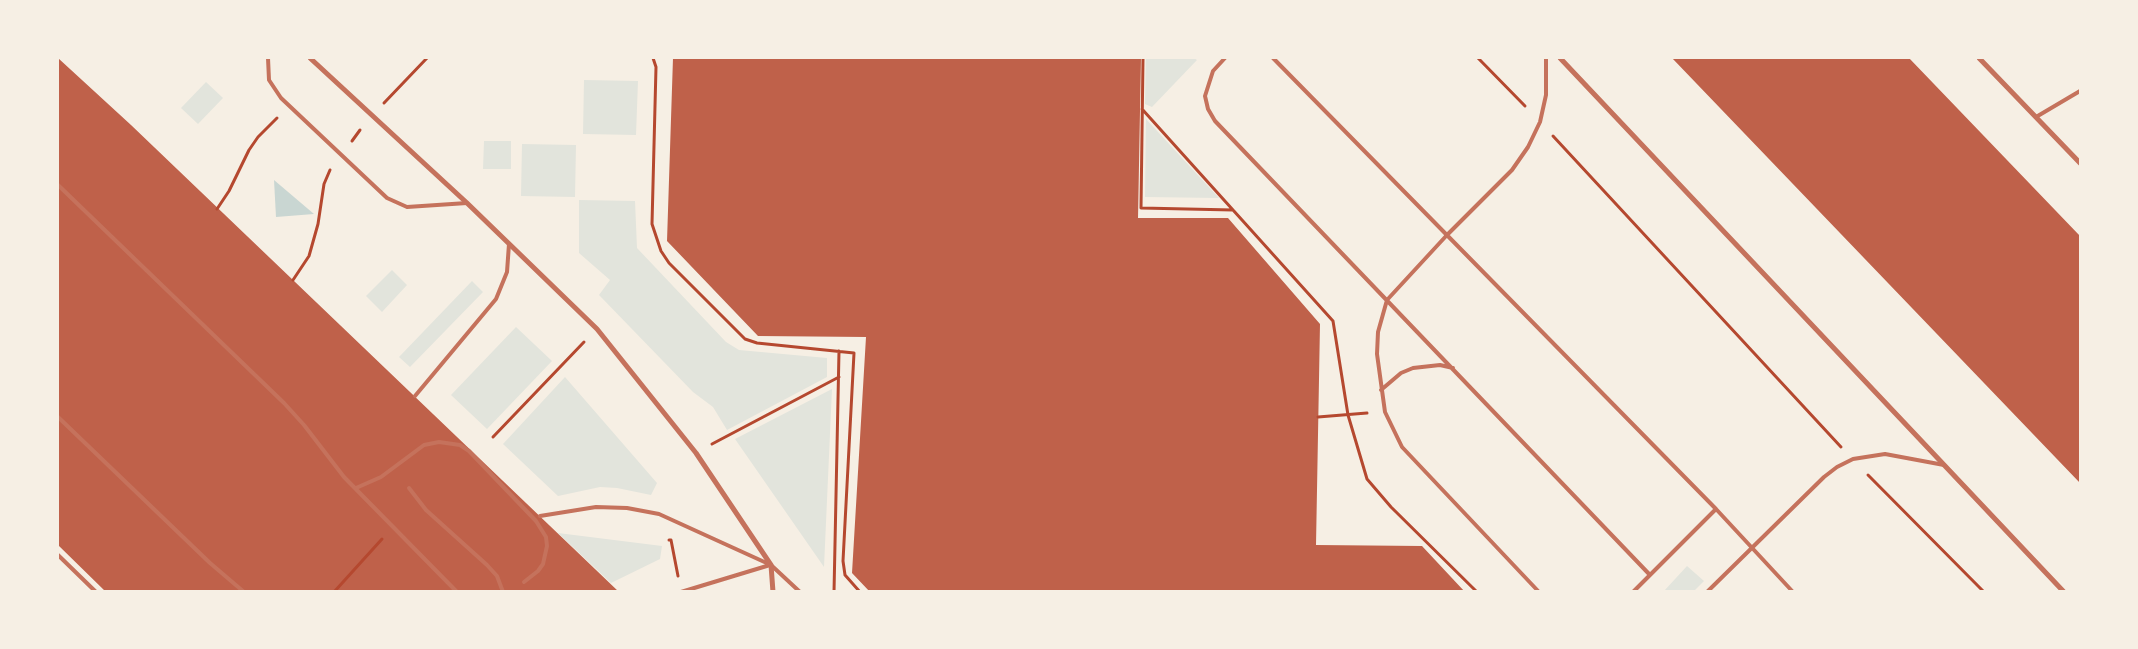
<!DOCTYPE html>
<html>
<head>
<meta charset="utf-8">
<style>
	body { margin:0 }
	#map { position:relative; width:2138px; height:649px; overflow:hidden; background:#f6efe4; font-family:Helvetica,sans-serif }
	canvas { display:block }
	.frame { position:absolute; inset:0; border:59px solid #f6efe4; pointer-events:none }
</style>
</head>
<body>
<div id="map">
<canvas width="2138" height="649"></canvas>
<div class="frame"></div>
</div>
<script>
const ctx = document.querySelector('canvas').getContext('2d');
ctx.lineJoin = 'round';
function paint(path, color) { ctx.fillStyle = color; ctx.fill(path, 'evenodd'); }
const toPath = rows => new Path2D(rows.map(r => 'M' + r).join(''));
function trace(path, color, width, dash) { ctx.strokeStyle = color; ctx.lineWidth = width; ctx.lineCap = dash ? 'butt' : 'round'; ctx.setLineDash(dash || []); ctx.stroke(path); }
paint(toPath([
	[1146,58,1194,58,1197,60,1152,107,1145,104],
	[584,80,638,81,636,135,583,134],
	[206,82,223,98,198,124,181,108],
	[1146,119,1219,198,1145,197],
	[484,141,511,141,511,169,483,169],
	[522,144,576,145,575,197,521,196],
	[579,200,635,201,637,248,726,342,739,350,827,358,827,377,727,430,713,407,693,392,599,295,610,280,579,253],
	[392,270,407,285,382,312,366,296],
	[472,281,483,292,410,367,399,357],
	[516,327,552,361,487,429,451,395],
	[565,377,657,483,651,495,617,488,600,487,558,496,503,444],
	[832,389,824,567,735,439],
	[558,533,662,546,660,559,611,583],
	[1687,566,1704,581,1694,591,1664,591]
]), '#e2e4dc');
paint(toPath([
	[274,180,314,214,276,217]
]), '#c9d6d2');
paint(toPath([
	[58,58,131,125,619,592,106,592,58,545],
	[673,58,1141,58,1138,218,1228,218,1320,324,1316,545,1422,546,1465,592,870,592,852,573,866,337,758,336,667,241],
	[1672,58,1909,58,2080,236,2080,483]
]), '#bf614a');
trace(toPath([
	[653,58,656,67,652,224,661,251,669,263,745,339,757,343,854,353,843,561,845,575,860,592],
	[1143,58,1141,208,1233,210],
	[1478,58,1525,106],
	[384,103,427,58],
	[1142,109,1333,321,1348,415,1367,479,1391,507,1477,592],
	[1553,136,1841,447],
	[352,141,360,130],
	[217,209,229,191,249,150,258,137,277,118],
	[293,280,309,256,318,224,324,184,330,170],
	[1318,417,1367,413],
	[493,437,584,342],
	[712,444,839,377],
	[1868,475,1984,592],
	[669,540,671,540,678,576],
	[334,592,382,539],
	[834,592,839,351]
]), '#b5482f', 3);
trace(toPath([
	[268,58,269,80,281,98,387,198,407,207,467,203],
	[1225,58,1213,71,1205,96,1208,109,1215,121,1650,575],
	[1273,58,1716,509,1793,592],
	[2036,117,2080,91],
	[58,185,284,403,304,425,344,477,457,592],
	[1381,390,1401,373,1413,368,1440,365,1453,368],
	[415,396,496,299,507,272,509,244],
	[58,417,210,563,244,592],
	[356,488,381,477,424,445,439,442,460,445,469,451,536,521,546,537,547,546,543,564,538,571,524,582],
	[409,488,426,510,487,565,497,576,503,592],
	[540,516,596,507,627,508,659,514,771,565,800,592],
	[58,555,96,592],
	[681,592,770,565],
	[1539,592,1402,447,1385,412,1377,354,1378,332,1387,300,1447,235,1512,170,1528,147,1540,122,1546,95,1546,58],
	[1633,592,1716,509],
	[1707,592,1824,477,1837,467,1853,459,1885,454,1944,465]
]), '#c5725c', 4);
trace(toPath([
	[310,58,467,203,597,329,696,453,771,565,773,592],
	[1560,58,2064,592],
	[1979,58,2080,163]
]), '#c5725c', 5);
</script>
</body>
</html>
